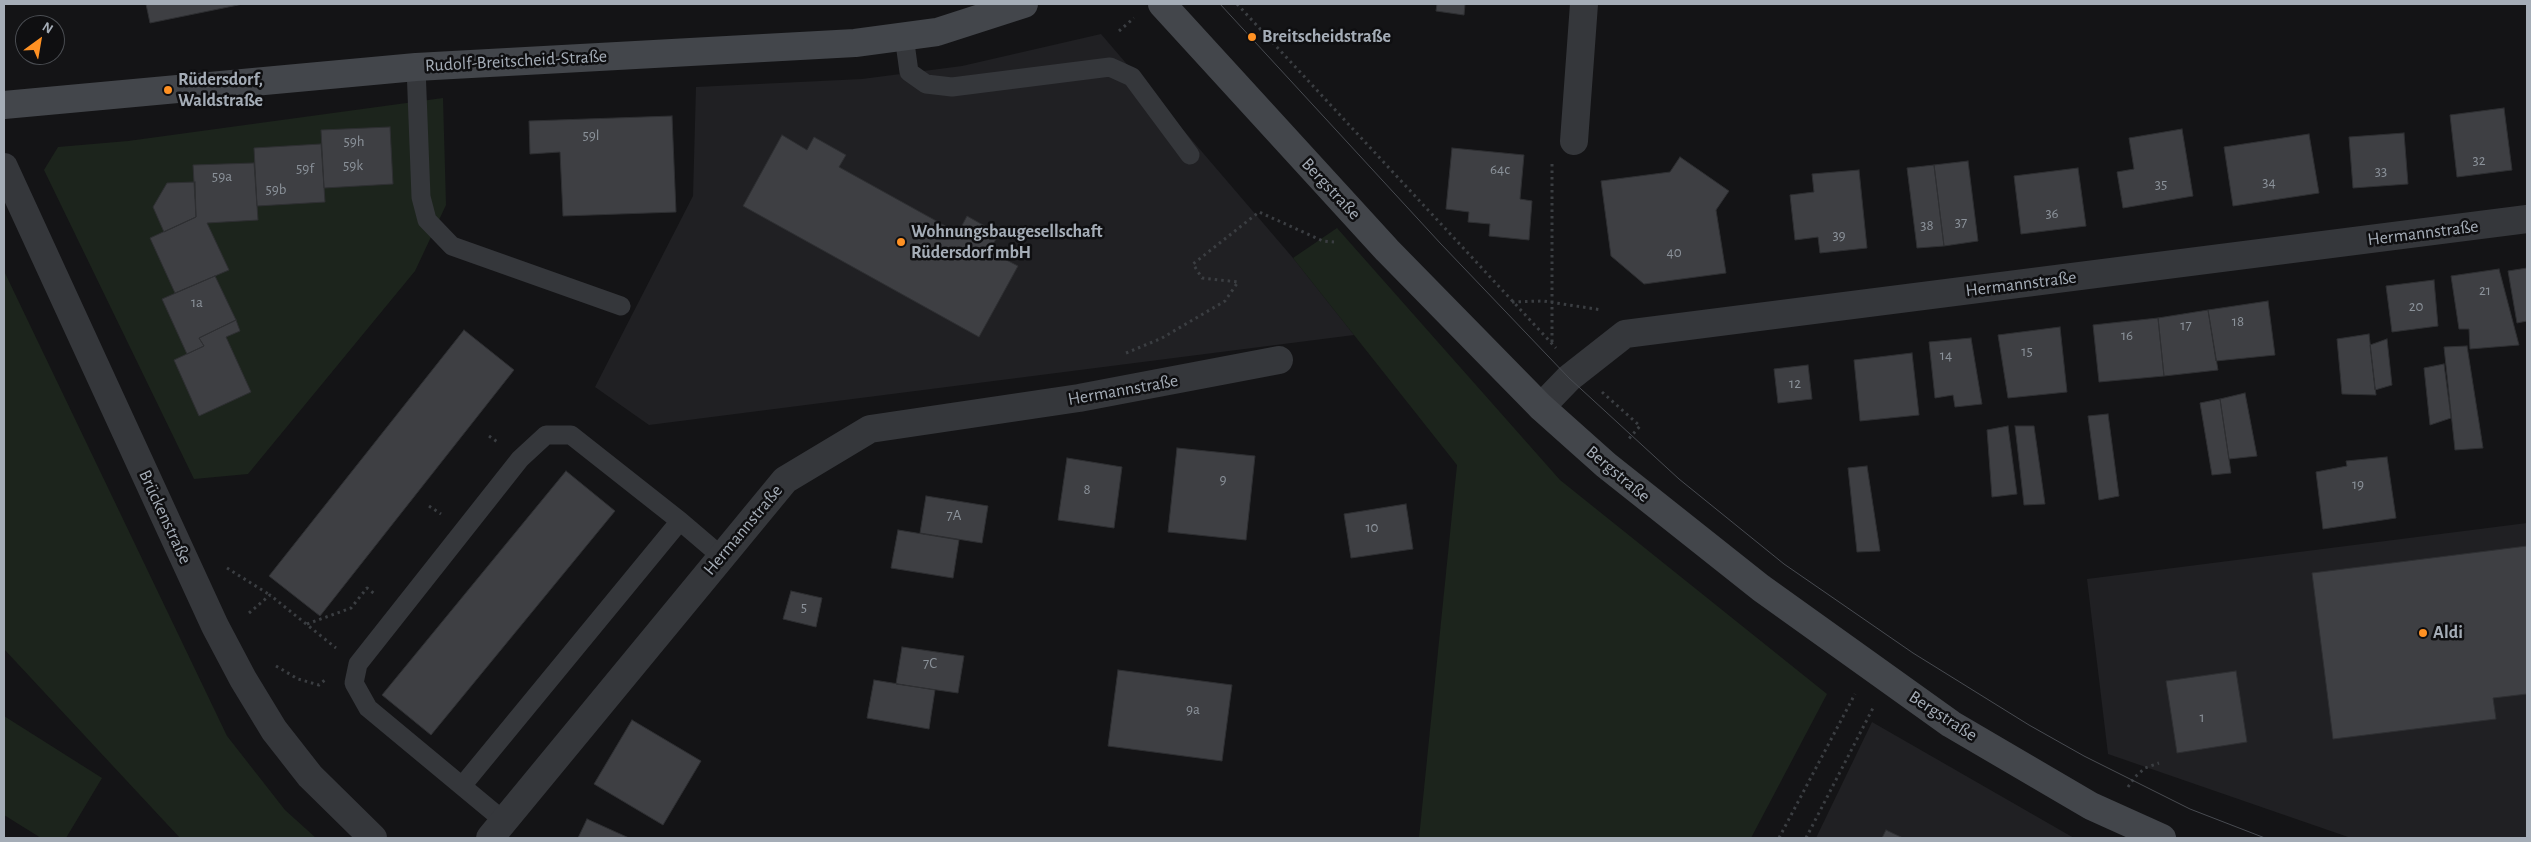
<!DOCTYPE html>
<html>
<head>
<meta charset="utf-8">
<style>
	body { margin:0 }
	#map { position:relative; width:2531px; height:842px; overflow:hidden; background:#141416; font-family:"Alegreya Sans",sans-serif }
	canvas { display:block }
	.frame { position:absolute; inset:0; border:5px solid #a5adb7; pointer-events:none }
	.north { position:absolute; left:15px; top:15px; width:50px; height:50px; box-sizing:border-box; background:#0f0f11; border:1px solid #4b4e53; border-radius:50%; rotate:32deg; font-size:14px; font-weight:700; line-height:20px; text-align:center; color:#a5adb7 }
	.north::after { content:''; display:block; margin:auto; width:18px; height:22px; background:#ff9123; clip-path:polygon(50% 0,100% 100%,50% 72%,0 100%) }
</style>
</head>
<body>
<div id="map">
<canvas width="2531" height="842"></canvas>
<div class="frame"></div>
<div class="north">N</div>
</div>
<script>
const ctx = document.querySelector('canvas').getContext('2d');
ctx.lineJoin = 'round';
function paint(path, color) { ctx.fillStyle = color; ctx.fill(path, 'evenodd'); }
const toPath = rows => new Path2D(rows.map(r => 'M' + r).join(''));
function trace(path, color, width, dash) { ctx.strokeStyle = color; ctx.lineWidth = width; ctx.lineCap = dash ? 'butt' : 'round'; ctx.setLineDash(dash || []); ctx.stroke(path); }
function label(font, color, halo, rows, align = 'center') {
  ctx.font = font + ' "Alegreya Sans",sans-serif'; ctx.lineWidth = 5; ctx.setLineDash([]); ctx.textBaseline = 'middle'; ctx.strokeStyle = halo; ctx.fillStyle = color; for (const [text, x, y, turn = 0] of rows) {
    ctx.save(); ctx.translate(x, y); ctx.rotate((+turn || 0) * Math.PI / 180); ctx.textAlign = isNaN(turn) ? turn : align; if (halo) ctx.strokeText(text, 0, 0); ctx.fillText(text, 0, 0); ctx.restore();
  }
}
paint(toPath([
	[1101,34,1293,258,1354,335,649,425,595,387,693,196,696,87,862,79,962,66],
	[2527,523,2527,838,2351,838,2108,754,2087,579],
	[1872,722,2074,838,1816,838]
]), '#202023');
paint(toPath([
	[443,98,446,205,415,271,248,474,194,479,44,170,58,147,128,141],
	[1337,228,1560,480,1827,694,1751,838,1419,838,1457,465,1293,258],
	[4,271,227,736,285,810,316,838,180,838,4,649],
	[4,716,102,778,66,838,41,838,4,815]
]), '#1c241c');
const building = toPath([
	[146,4,243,4,150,23,146,4],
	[1437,4,1465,4,1464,15,1436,11,1437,4],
	[2504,108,2512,170,2457,177,2450,115,2504,108],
	[672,116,676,212,563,216,560,152,530,154,529,121,672,116],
	[390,127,393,184,324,188,321,130,390,127],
	[2182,129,2193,196,2123,208,2117,172,2134,169,2129,138,2182,129],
	[2404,133,2408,184,2353,188,2349,137,2404,133],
	[2309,134,2319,193,2233,206,2224,147,2309,134],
	[782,135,807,150,814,137,846,155,839,167,958,233,967,216,999,234,989,251,1018,266,979,337,743,206,782,135],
	[321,144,325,202,257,206,254,148,321,144],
	[1452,148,1524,155,1520,199,1532,201,1529,240,1489,236,1490,224,1468,222,1469,212,1446,209,1452,148],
	[1680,157,1729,191,1716,210,1726,273,1644,284,1611,256,1601,181,1670,172,1680,157],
	[1968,161,1978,241,1944,246,1934,165,1968,161],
	[254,163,258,220,207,223,229,270,175,293,150,238,196,217,193,165,254,163],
	[1934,165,1944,246,1917,248,1907,168,1934,165],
	[2078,168,2086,226,2021,234,2014,176,2078,168],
	[1859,170,1867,248,1820,253,1818,237,1795,240,1790,195,1814,192,1812,174,1859,170],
	[195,182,196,217,164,232,153,207,167,183,195,182],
	[2527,268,2527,321,2517,323,2508,271,2527,268],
	[2499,269,2519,345,2470,349,2469,329,2459,329,2451,276,2499,269],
	[215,276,236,320,199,338,204,346,187,354,162,299,215,276],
	[2434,280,2438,326,2392,332,2386,286,2434,280],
	[2268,301,2275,355,2216,361,2208,310,2268,301],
	[2208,310,2218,370,2164,376,2158,318,2208,310],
	[2158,318,2164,376,2099,382,2093,325,2158,318],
	[236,320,240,331,226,337,251,392,199,416,174,360,204,346,199,338,236,320],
	[2060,327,2067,392,2008,398,1998,335,2060,327],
	[464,330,514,370,320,616,269,576,464,330],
	[2369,334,2376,395,2342,394,2337,339,2369,334],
	[1971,338,1982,404,1955,407,1953,395,1935,398,1929,342,1971,338],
	[2387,339,2392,385,2375,390,2370,345,2387,339],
	[2467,346,2483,448,2455,450,2444,347,2467,346],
	[1912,353,1919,415,1860,421,1854,360,1912,353],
	[2444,364,2451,418,2430,425,2424,368,2444,364],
	[1808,365,1812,399,1778,403,1774,369,1808,365],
	[2245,393,2257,456,2229,459,2220,399,2245,393],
	[2220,399,2231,473,2212,475,2200,403,2220,399],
	[2108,414,2119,496,2099,500,2088,416,2108,414],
	[2008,426,2017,494,1992,497,1987,430,2008,426],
	[2015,426,2034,426,2045,504,2024,505,2015,426],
	[1177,448,1255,456,1246,540,1168,532,1177,448],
	[2387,457,2396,518,2323,529,2316,472,2347,466,2346,461,2387,457],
	[1067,458,1122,467,1114,528,1058,520,1067,458],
	[1867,466,1880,551,1857,552,1848,468,1867,466],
	[566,471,615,511,431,735,382,695,566,471],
	[926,496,988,506,982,543,920,533,926,496],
	[1406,504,1413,549,1351,558,1344,514,1406,504],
	[898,530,959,540,953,578,891,568,898,530],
	[2527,546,2527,694,2493,698,2496,719,2333,739,2312,573,2527,546],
	[791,591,822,598,816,627,783,619,791,591],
	[902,647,964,656,958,693,896,684,902,647],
	[1118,670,1232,685,1222,761,1108,746,1118,670],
	[2236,671,2247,742,2177,753,2166,681,2236,671],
	[874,680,935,690,929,729,867,718,874,680],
	[632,720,701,761,663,825,594,784,632,720],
	[587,819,629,838,578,838,587,819],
	[1886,830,1903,838,1882,838,1886,830]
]);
paint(building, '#3e3f43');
trace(building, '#2e2f32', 1);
trace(toPath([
	[1237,4,1556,348],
	[1119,31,1134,18],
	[1552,164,1552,343],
	[1512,302,1543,301,1602,310],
	[1126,353,1162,338,1225,301,1238,282,1202,278,1193,264,1259,212,1323,241,1334,242],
	[1602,392,1640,426,1627,441],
	[489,436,499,443],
	[429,506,441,514],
	[227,568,270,595],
	[249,613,270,595,336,648],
	[307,624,351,608,367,588,376,595],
	[276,666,298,679,319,685,326,679],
	[2128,787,2135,777,2145,768,2159,763],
	[1779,838,1855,694],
	[1806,838,1873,708]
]), '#3b3e42', 3, [2.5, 4]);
trace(toPath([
	[904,36,909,72,926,84,952,87,1110,67,1132,77,1190,155],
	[416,67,421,197,427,220,452,246,621,306],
	[462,786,680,521],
	[504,821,368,708,354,683,358,664,520,459,546,435,571,435,680,521,721,556]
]), '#35373b', 19);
trace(toPath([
	[1574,141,1584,4],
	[4,167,215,626,243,679,274,730,310,776,373,838],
	[1541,407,1569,378,1625,334,2527,219],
	[490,838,785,480,870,429,1079,398,1279,360]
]), '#35373b', 28);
trace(toPath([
	[1162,4,1387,250,1541,407,1606,465,1761,588,1951,724,2091,806,2162,838],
	[4,105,416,67,855,43,937,32,1024,4]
]), '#43464b', 28);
trace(toPath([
	[1220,4,1441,244,1569,378,1679,479,1784,564,1913,653,2029,725,2084,756,2190,809,2265,838]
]), '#484b51', 1);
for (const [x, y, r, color] of [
	[1252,37,5,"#ff9123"],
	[168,90,5,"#ff9123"],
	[901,242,5,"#ff9123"],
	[2423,633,5,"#ff9123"]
]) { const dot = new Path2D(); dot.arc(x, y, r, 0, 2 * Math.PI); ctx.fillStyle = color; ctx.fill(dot); trace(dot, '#0f0f11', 2); }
label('15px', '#8b929a', null, [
	["59l",591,135],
	["59h",354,141],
	["32",2479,160],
	["59k",353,165],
	["59f",305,168],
	["64c",1500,169],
	["33",2381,171],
	["59a",222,176],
	["34",2269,182],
	["35",2161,184],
	["59b",276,189],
	["36",2052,213],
	["37",1961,222],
	["38",1927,225],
	["39",1839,235],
	["40",1674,252],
	["21",2485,290],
	["1a",197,302],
	["20",2416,306],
	["18",2238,321],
	["17",2186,325],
	["16",2127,335],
	["15",2027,351],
	["14",1946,355],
	["12",1795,383],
	["9",1223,479],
	["19",2358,484],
	["8",1087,489],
	["7A",954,515],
	["10",1372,527],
	["5",804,607],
	["7C",930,663],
	["9a",1193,709],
	["1",2202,717]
]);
label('bold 18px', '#a5adb7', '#0f0f11', [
	["Breitscheidstraße",1262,37],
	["Rüdersdorf,",178,80],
	["Waldstraße",178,101],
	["Wohnungsbaugesellschaft",911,232],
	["Rüdersdorf mbH",911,253],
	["Aldi",2433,633]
], 'left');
label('18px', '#a5adb7', '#0f0f11', [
	["Rudolf-Breitscheid-Straße",516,61,-3],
	["Bergstraße",1331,189,47],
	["Hermannstraße",2423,233,-7],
	["Hermannstraße",2021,284,-7],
	["Hermannstraße",1123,390,-10],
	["Bergstraße",1618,474,40],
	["Brückenstraße",165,517,65],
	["Hermannstraße",743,530,-50],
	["Bergstraße",1943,716,33]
]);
</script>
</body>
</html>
